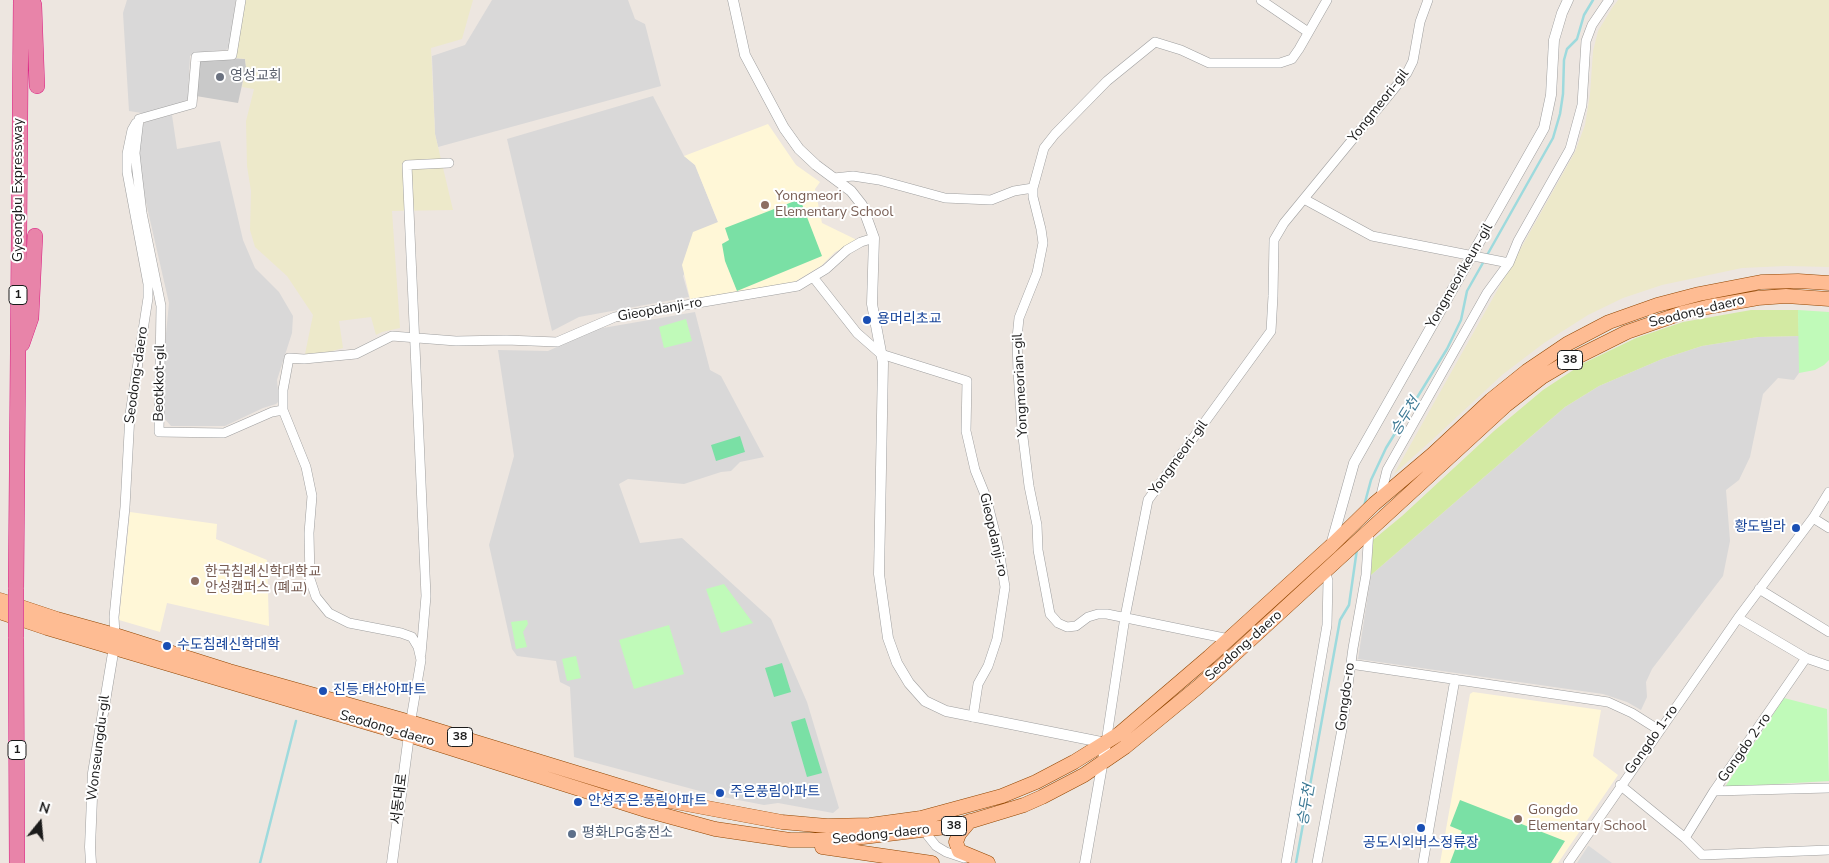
<!DOCTYPE html>
<html>
<head>
<meta charset="utf-8">
<style>
	body { margin:0 }
	#map { position:relative; width:1829px; height:863px; overflow:hidden; background:#ede6e0; font-family:"Nunito Sans",sans-serif }
	canvas { display:block }
	.north { position:absolute; left:15px; top:798px; width:50px; height:50px; -webkit-text-stroke:4px #fff; paint-order:stroke; rotate:17deg; font-size:14px; font-weight:700; line-height:20px; text-align:center; color:#1b1b1b }
	.north::after { content:''; display:block; margin:auto; width:18px; height:22px; background:#1b1b1b; clip-path:polygon(50% 0,100% 100%,50% 72%,0 100%) }
</style>
</head>
<body>
<div id="map">
<canvas width="1829" height="863"></canvas>
<div class="north">N</div>
</div>
<script>
const ctx = document.querySelector('canvas').getContext('2d');
ctx.lineJoin = 'round';
function paint(path, color) { ctx.fillStyle = color; ctx.fill(path, 'evenodd'); }
const toPath = rows => new Path2D(rows.map(r => 'M' + r).join(''));
function trace(path, color, width, dash) { ctx.strokeStyle = color; ctx.lineWidth = width; ctx.lineCap = dash ? 'butt' : 'round'; ctx.setLineDash(dash || []); ctx.stroke(path); }
function label(font, color, halo, rows, align = 'center') {
  ctx.font = font + ' "Nunito Sans","Noto Sans KR",sans-serif'; ctx.lineWidth = 4; ctx.setLineDash([]); ctx.textBaseline = 'middle'; ctx.strokeStyle = halo; ctx.fillStyle = color; for (const [text, x, y, turn = 0] of rows) {
    ctx.save(); ctx.translate(x, y); ctx.rotate((+turn || 0) * Math.PI / 180); ctx.textAlign = isNaN(turn) ? turn : align; if (halo) ctx.strokeText(text, 0, 0); ctx.fillText(text, 0, 0); ctx.restore();
  }
}
paint(toPath([
	[127,0,236,0,230,47,226,50,193,53,190,56,188,99,184,102,148,114,129,111,123,13],
	[492,0,628,0,635,19,645,24,661,86,438,147,435,134,432,56,465,45],
	[653,96,684,156,695,165,718,222,683,276,689,297,579,317,552,331,507,139],
	[172,115,177,149,220,141,243,240,255,268,279,292,293,316,292,333,277,380,279,401,276,404,263,408,225,426,171,426,164,418,165,344,169,303,139,172,141,127,146,121],
	[695,312,710,370,721,376,764,457,740,462,731,471,721,472,684,484,628,479,619,484,640,543,682,538,771,619,807,702,839,808,833,813,778,803,764,805,718,796,574,757,570,687,560,682,556,661,517,656,512,649,489,545,514,456,498,350,548,351,597,329],
	[1799,336,1799,373,1794,380,1778,378,1763,394,1750,457,1739,480,1726,490,1730,541,1723,576,1652,669,1646,682,1647,697,1641,710,1627,702,1603,694,1358,659,1371,575,1565,407,1599,386,1662,359,1702,346,1758,337]
]), '#d9d8d8');
paint(toPath([
	[768,124,796,165,820,182,815,189,822,223,859,241,835,252,821,266,791,284,691,303,682,265,693,232,718,222,695,165,684,156],
	[130,512,217,524,216,539,267,560,269,626,167,603,160,632,119,620],
	[1473,692,1601,710,1593,756,1618,775,1558,863,1440,863,1470,694]
]), '#fff7d7');
paint(toPath([
	[229,58,245,59,246,67,238,103,196,96,198,60]
]), '#c9c9c9');
paint(toPath([
	[245,0,473,0,462,39,431,48,435,134,453,210,392,211,400,328,382,332,376,335,371,317,339,321,343,348,329,352,305,354,313,315,287,276,255,247,250,230,251,191,247,166,246,121,254,89,242,87,246,67,245,59,236,58],
	[1618,0,1829,0,1829,267,1786,266,1742,268,1662,285,1623,298,1588,315,1544,343,1502,375,1432,440,1394,474,1575,152,1585,125,1590,94,1593,51,1598,31,1612,8]
]), '#ede9ca');
paint(toPath([
	[1751,310,1798,310,1799,336,1758,337,1702,346,1662,359,1599,386,1565,407,1371,575,1373,540,1402,516,1494,431,1543,390,1584,363,1636,338,1683,322]
]), '#d3eaa3');
paint(toPath([
	[1798,310,1829,312,1829,360,1824,365,1815,370,1799,373],
	[686,319,692,341,664,348,659,327],
	[724,584,753,623,721,633,706,589],
	[527,620,528,624,523,632,527,647,516,649,511,622],
	[669,625,684,674,634,689,619,640],
	[576,656,581,678,567,681,562,659],
	[1784,698,1827,709,1829,781,1725,787]
]), '#c0fab9');
paint(toPath([
	[800,199,822,256,737,291,725,261,722,244,729,240,725,228],
	[740,436,745,452,716,461,711,445],
	[782,663,791,692,774,697,765,668],
	[805,718,822,773,807,777,791,722],
	[1460,800,1565,841,1551,863,1450,863,1462,831,1450,826]
]), '#7ae0a5');
paint(toPath([
	[1588,846,1589,846,1612,863,1577,863]
]), '#dbdbdb');
trace(toPath([
	[1486,257,1553,138,1560,114,1563,94,1564,60,1567,49,1577,39,1584,15,1593,0],
	[1364,506,1371,480,1386,448,1447,349,1461,320,1467,291,1484,261],
	[260,863,296,721],
	[1296,863,1340,620,1349,605,1357,549]
]), '#9edadd', 2.5);
const minor = toPath([
	[1261,0,1308,32],
	[139,119,135,153,137,171,142,213,161,306,159,432,224,433,272,412,283,410,306,467,312,496,309,533,310,579,316,597,329,613,349,623,401,633,412,637,418,647,421,660,410,725],
	[139,119,192,104,196,57,232,55,241,0],
	[834,178,853,176,879,180,945,198,991,200,1014,191,1033,188],
	[1304,199,1372,236,1509,263],
	[813,277,857,333,881,354,967,381,966,431,975,470,986,497,998,544,1005,587,997,639,988,666,978,684,973,717],
	[283,410,283,390,289,358,304,359,356,354,392,336,456,341,506,340,557,342,615,317,798,286,826,269,847,250,861,242,874,238],
	[1380,499,1387,470,1487,293,1509,263,1518,241,1570,149,1582,105,1586,41,1592,25,1609,0],
	[1813,518,1829,528],
	[1759,589,1829,632],
	[1738,618,1806,658,1829,666],
	[115,635,114,617,125,507,130,414,148,298,148,284,127,172,127,154,132,130,136,123],
	[1229,639,1107,614,1098,614,1088,617,1076,626,1067,627,1058,623,1050,614,1038,550,1037,525,1029,486,1022,429,1018,372,1017,338,1019,318,1037,273,1043,243,1041,229,1033,197,1033,188,1044,148,1055,134,1107,81,1155,42,1181,50,1209,63,1280,63,1292,59,1299,49,1327,0],
	[421,654,426,596,407,165,449,163],
	[1357,665,1608,702,1632,713,1659,730],
	[1106,743,1125,617,1148,500,1271,331,1273,296,1274,240,1284,223,1407,73,1413,61,1420,22,1428,0],
	[1620,785,1685,838,1702,855,1829,850],
	[1714,791,1829,788],
	[924,825,928,836,936,846,946,852,964,858],
	[1685,838,1714,791,1806,658],
	[1286,863,1327,625,1328,581,1325,570],
	[1317,863,1342,729,1353,648,1366,575,1369,530],
	[1423,863,1455,679],
	[1568,863,1738,618,1813,518,1829,492]
]);
const tertiary = toPath([
	[733,0,745,55,784,128,799,149,816,165,851,191,862,205,874,238,872,304,883,363,879,574,888,638,897,663,909,683,925,701,946,711,1106,743,1085,863],
	[1331,545,1354,463,1544,128,1551,95,1554,40,1562,13,1568,0],
	[91,863,90,847,93,773,115,641],
	[392,863,409,735]
]);
const primary = toPath([
	[0,600,57,619,115,635,229,671,410,722,665,800,782,822,827,826,870,825,921,818,1002,796,1036,782,1074,762,1119,734,1209,657,1331,546,1374,504,1433,454,1491,400,1527,371,1567,344,1609,322,1657,305,1699,294,1761,282,1798,281,1829,283],
	[0,612,47,628,409,735,649,811,715,829,790,840,838,840,955,826,1024,805,1042,797,1084,775,1125,747,1198,687,1225,663,1506,405,1542,377,1569,361,1627,332,1682,313,1707,307,1758,298,1786,296,1829,299],
	[970,821,959,834,956,842,959,851,988,863],
	[822,847,932,863]
]);
const motorway = toPath([
	[32,0,34,5,37,86],
	[22,344,31,318,35,236],
	[16,589,21,0],
	[16,637,17,863]
]);
trace(minor, '#9f9f9f', 10);
trace(tertiary, '#9f9f9f', 11);
trace(primary, '#924600', 15);
trace(motorway, '#da1e82', 16);
trace(minor, '#fff', 9);
trace(tertiary, '#fff', 10);
trace(primary, '#febc93', 14);
trace(motorway, '#e884a9', 15);
const motorwayBridge = toPath([
	[16,589,16,637]
]);
trace(motorwayBridge, '#da1e82', 16, []);
trace(motorwayBridge, '#e884a9', 15);
for (const [x, y, r, color] of [
	[220,77,5,"#6b7280"],
	[765,205,5,"#8d6e63"],
	[867,320,5,"#1a4fb4"],
	[1796,528,5,"#1a4fb4"],
	[195,581,5,"#8d6e63"],
	[167,646,5,"#1a4fb4"],
	[323,691,5,"#1a4fb4"],
	[720,793,5,"#1a4fb4"],
	[578,802,5,"#1a4fb4"],
	[1518,819,5,"#8d6e63"],
	[1421,828,5,"#1a4fb4"],
	[572,834,5,"#5c6f8a"]
]) { const dot = new Path2D(); dot.arc(x, y, r, 0, 2 * Math.PI); ctx.fillStyle = color; ctx.fill(dot); trace(dot, '#fff', 2); }
for (const [x, y, w] of [
	[18,295,18],
	[1570,360,25],
	[460,737,25],
	[17,750,18],
	[954,826,25]
]) { const box = new Path2D(); box.roundRect(x - w / 2, y - 9.5, w, 19, 4); ctx.fillStyle = '#fff'; ctx.fill(box); trace(box, '#1b1b1b', 1); }
label('bold 12px', '#1b1b1b', null, [
	["1",18,295],
	["38",1570,360],
	["38",460,737],
	["1",17,750],
	["38",954,826]
]);
label('14px', '#5b616d', '#fff', [
	["영성교회",230,77]
], 'left');
label('14px', '#1b1b1b', '#fff', [
	["Yongmeori-gil",1379,106,-52],
	["Gyeongbu Expressway",19,190,-90],
	["Yongmeorikeun-gil",1460,276,-60],
	["Gieopdanji-ro",660,310,-10],
	["Seodong-daero",1697,312,-14],
	["Seodong-daero",137,375,-82],
	["Beotkkot-gil",160,383,-89],
	["Yongmeorian-gil",1021,385,-93],
	["Yongmeori-gil",1179,458,-54],
	["Gieopdanji-ro",993,535,77],
	["Seodong-daero",1244,646,-42],
	["Gongdo-ro",1346,697,-82],
	["Seodong-daero",387,729,16],
	["Gongdo 1-ro",1652,740,-55],
	["Wonseungdu-gil",99,748,-83],
	["Gongdo 2-ro",1745,748,-55],
	["서동대로",400,799,-83],
	["Seodong-daero",881,835,-6]
]);
label('14px', '#785e54', '#fff', [
	["Yongmeori",775,197],
	["Elementary School",775,213],
	["한국침례신학대학교",205,573],
	["안성캠퍼스 (폐교)",205,589],
	["Gongdo",1528,811],
	["Elementary School",1528,827]
], 'left');
label('14px', '#164399', '#fff', [
	["용머리초교",877,320],
	["황도빌라",1786,528,"right"],
	["수도침례신학대학",177,646],
	["진등.태산아파트",333,691],
	["주은풍림아파트",730,793],
	["안성주은.풍림아파트",588,802],
	["공도시외버스정류장",1421,844,"center"]
], 'left');
label('14px', '#4e5e75', '#fff', [
	["평화LPG충전소",582,834]
], 'left');
label('italic 15px', '#3e7a95', '#fff', [
	["승두천",1406,417,-58],
	["승두천",1307,805,-80]
]);
</script>
</body>
</html>
